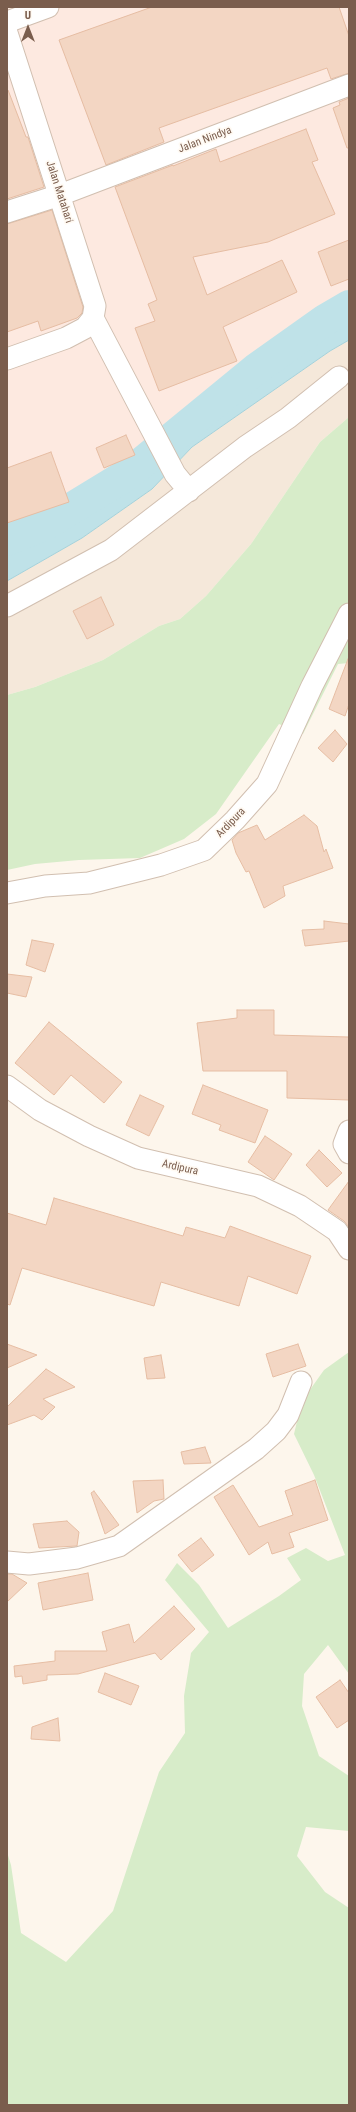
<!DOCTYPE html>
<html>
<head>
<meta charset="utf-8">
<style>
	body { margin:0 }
	#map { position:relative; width:356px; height:2112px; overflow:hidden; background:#fdf6ec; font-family:"Roboto Condensed",sans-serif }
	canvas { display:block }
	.frame { position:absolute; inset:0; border:8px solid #7a5d4d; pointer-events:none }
	.north { position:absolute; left:8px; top:8px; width:40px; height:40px; -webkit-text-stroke:3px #fffaf3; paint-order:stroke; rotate:0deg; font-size:11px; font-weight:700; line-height:16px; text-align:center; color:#7a5d4d }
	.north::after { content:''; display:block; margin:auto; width:14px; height:18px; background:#7a5d4d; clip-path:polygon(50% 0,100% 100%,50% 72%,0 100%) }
</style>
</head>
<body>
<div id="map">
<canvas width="356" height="2112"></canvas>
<div class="frame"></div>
<div class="north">U</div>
</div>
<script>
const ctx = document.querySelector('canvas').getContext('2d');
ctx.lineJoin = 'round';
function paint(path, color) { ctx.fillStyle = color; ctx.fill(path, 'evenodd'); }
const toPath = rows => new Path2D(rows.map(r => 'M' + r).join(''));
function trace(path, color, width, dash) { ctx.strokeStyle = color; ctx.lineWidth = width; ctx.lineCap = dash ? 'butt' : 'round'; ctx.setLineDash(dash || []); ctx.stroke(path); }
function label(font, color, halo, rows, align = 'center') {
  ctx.font = font + ' "Roboto Condensed",sans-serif'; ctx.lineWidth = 3.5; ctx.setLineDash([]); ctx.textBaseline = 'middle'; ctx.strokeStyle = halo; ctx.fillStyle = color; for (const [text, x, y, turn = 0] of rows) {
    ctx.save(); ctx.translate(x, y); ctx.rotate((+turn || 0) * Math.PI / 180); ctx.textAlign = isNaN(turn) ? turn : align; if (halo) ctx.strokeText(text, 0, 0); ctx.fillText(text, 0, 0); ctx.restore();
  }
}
paint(toPath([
	[349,340,349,417,320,442,251,544,206,596,180,619,159,626,103,660,35,687,7,695,7,581,82,538,152,489,192,447,330,351]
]), '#f5e8da');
paint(toPath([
	[7,7,349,7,349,319,261,366,198,415,150,459,111,492,57,526,7,551]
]), '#fde9e0');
paint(toPath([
	[349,417,349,663,338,664,303,734,279,724,216,814,184,839,140,858,79,860,35,864,7,870,7,695,35,687,103,660,159,626,180,619,206,596,251,544,320,442],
	[349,1352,349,1674,328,1645,304,1674,302,1706,319,1756,349,1776,349,1831,306,1827,297,1856,325,1892,349,1908,349,2105,7,2105,7,1852,11,1865,21,1933,66,1962,113,1911,159,1772,185,1733,184,1696,191,1653,209,1632,165,1580,177,1563,199,1585,228,1628,279,1596,301,1580,287,1558,306,1548,328,1561,345,1555,314,1475,294,1434,302,1401,324,1370]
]), '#d7ecc9');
const water = toPath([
	[349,319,349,340,330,351,192,447,152,489,82,538,7,581,7,551,57,526,111,492,150,459,198,415,261,366,349,319]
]);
paint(water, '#bfe2e8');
trace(water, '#a5d1da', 1);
trace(toPath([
	[7,540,46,524,128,474,256,369,325,320,349,306]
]), '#bfe2e8', 32);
const building = toPath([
	[152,7,339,7,349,36,349,73,331,79,327,68,159,128,164,142,106,165,59,40,152,7],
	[7,90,8,90,26,137,28,137,44,187,7,199,7,90],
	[349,98,349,148,347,148,333,108,340,105,339,102,349,98],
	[306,129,318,160,312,162,335,214,268,242,193,257,207,295,282,260,297,292,223,327,237,361,159,391,135,328,155,321,148,304,157,300,115,187,173,165,173,166,216,149,220,162,306,129],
	[52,210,83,307,82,313,77,318,41,331,38,321,7,332,7,224,52,210],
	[349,240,349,279,331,286,318,252,349,240],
	[126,435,135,455,104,468,96,448,126,435],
	[51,452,69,502,7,523,7,468,51,452],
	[101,597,114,625,87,639,73,611,101,597],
	[348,659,349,704,345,716,329,709,348,659],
	[335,730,347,744,333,762,318,748,335,730],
	[304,815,317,826,324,852,326,849,333,868,283,886,285,896,264,908,249,871,246,872,236,853,232,840,238,833,257,825,265,840,304,815],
	[324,921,349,924,349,941,305,946,302,930,324,929,324,921],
	[32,940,54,944,45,972,26,965,32,940],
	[7,974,32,977,26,997,7,993,7,974],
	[237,1010,274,1010,274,1035,349,1037,349,1100,287,1098,287,1071,203,1071,197,1023,237,1018,237,1010],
	[49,1022,122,1082,104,1103,71,1075,54,1095,15,1063,49,1022],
	[203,1085,268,1110,255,1143,219,1130,221,1125,192,1114,203,1085],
	[140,1095,164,1106,149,1136,126,1125,140,1095],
	[265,1136,292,1154,274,1180,248,1162,265,1136],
	[319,1150,342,1173,327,1187,306,1165,319,1150],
	[349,1181,349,1227,344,1221,328,1210,349,1181],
	[54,1198,183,1236,186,1227,225,1238,230,1226,311,1256,297,1294,248,1276,239,1306,161,1282,154,1306,22,1268,10,1305,7,1304,7,1213,46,1225,54,1198],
	[7,1344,37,1355,7,1368,7,1344],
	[298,1344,306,1366,273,1377,266,1354,298,1344],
	[161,1355,165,1378,147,1379,144,1358,161,1355],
	[46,1369,75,1387,43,1399,55,1407,42,1420,34,1415,7,1425,7,1407,46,1369],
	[205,1447,211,1463,184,1464,181,1452,205,1447],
	[163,1480,164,1499,154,1501,137,1513,133,1481,163,1480],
	[315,1480,328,1520,289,1533,294,1547,272,1554,268,1542,249,1555,214,1497,233,1485,259,1527,293,1515,285,1491,315,1480],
	[94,1491,119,1525,105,1534,91,1493,94,1491],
	[67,1521,79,1532,77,1546,39,1548,33,1524,67,1521],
	[201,1538,214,1555,192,1572,178,1555,201,1538],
	[88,1573,93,1600,43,1610,38,1583,88,1573],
	[7,1574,12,1574,27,1583,7,1602,7,1574],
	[174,1606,195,1629,161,1660,155,1653,78,1674,47,1675,47,1680,23,1684,22,1676,15,1677,14,1666,55,1661,55,1651,107,1651,102,1632,129,1624,134,1643,174,1606],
	[105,1673,139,1686,131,1705,98,1692,105,1673],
	[340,1680,349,1693,349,1720,337,1728,316,1697,340,1680],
	[58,1718,60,1741,31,1739,32,1727,58,1718]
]);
paint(building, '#f3d6c3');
trace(building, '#e6bda3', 1);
const minor = toPath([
	[7,22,48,7],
	[7,33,95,306,93,318,85,328,66,338,7,359],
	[7,212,60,195,349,85],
	[93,318,175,474,189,491],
	[7,606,111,550,245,447,288,418,339,377],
	[7,893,45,886,89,883,161,865,204,850,235,820,267,784,312,686,349,614],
	[7,1086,40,1110,89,1136,138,1158,258,1186,300,1206,337,1231,349,1249],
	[349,1131,344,1144,349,1153],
	[7,1562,29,1564,77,1558,119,1546,256,1449,276,1431,288,1415,301,1382]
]);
trace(minor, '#d1bfb0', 23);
trace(minor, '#fff', 21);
label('11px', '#7a5d4d', '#fffaf3', [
	["Jalan Nindya",205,140,-21],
	["Jalan Matahari",59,192,72],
	["Ardipura",231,823,-46],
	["Ardipura",180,1168,13]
]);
</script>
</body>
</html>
